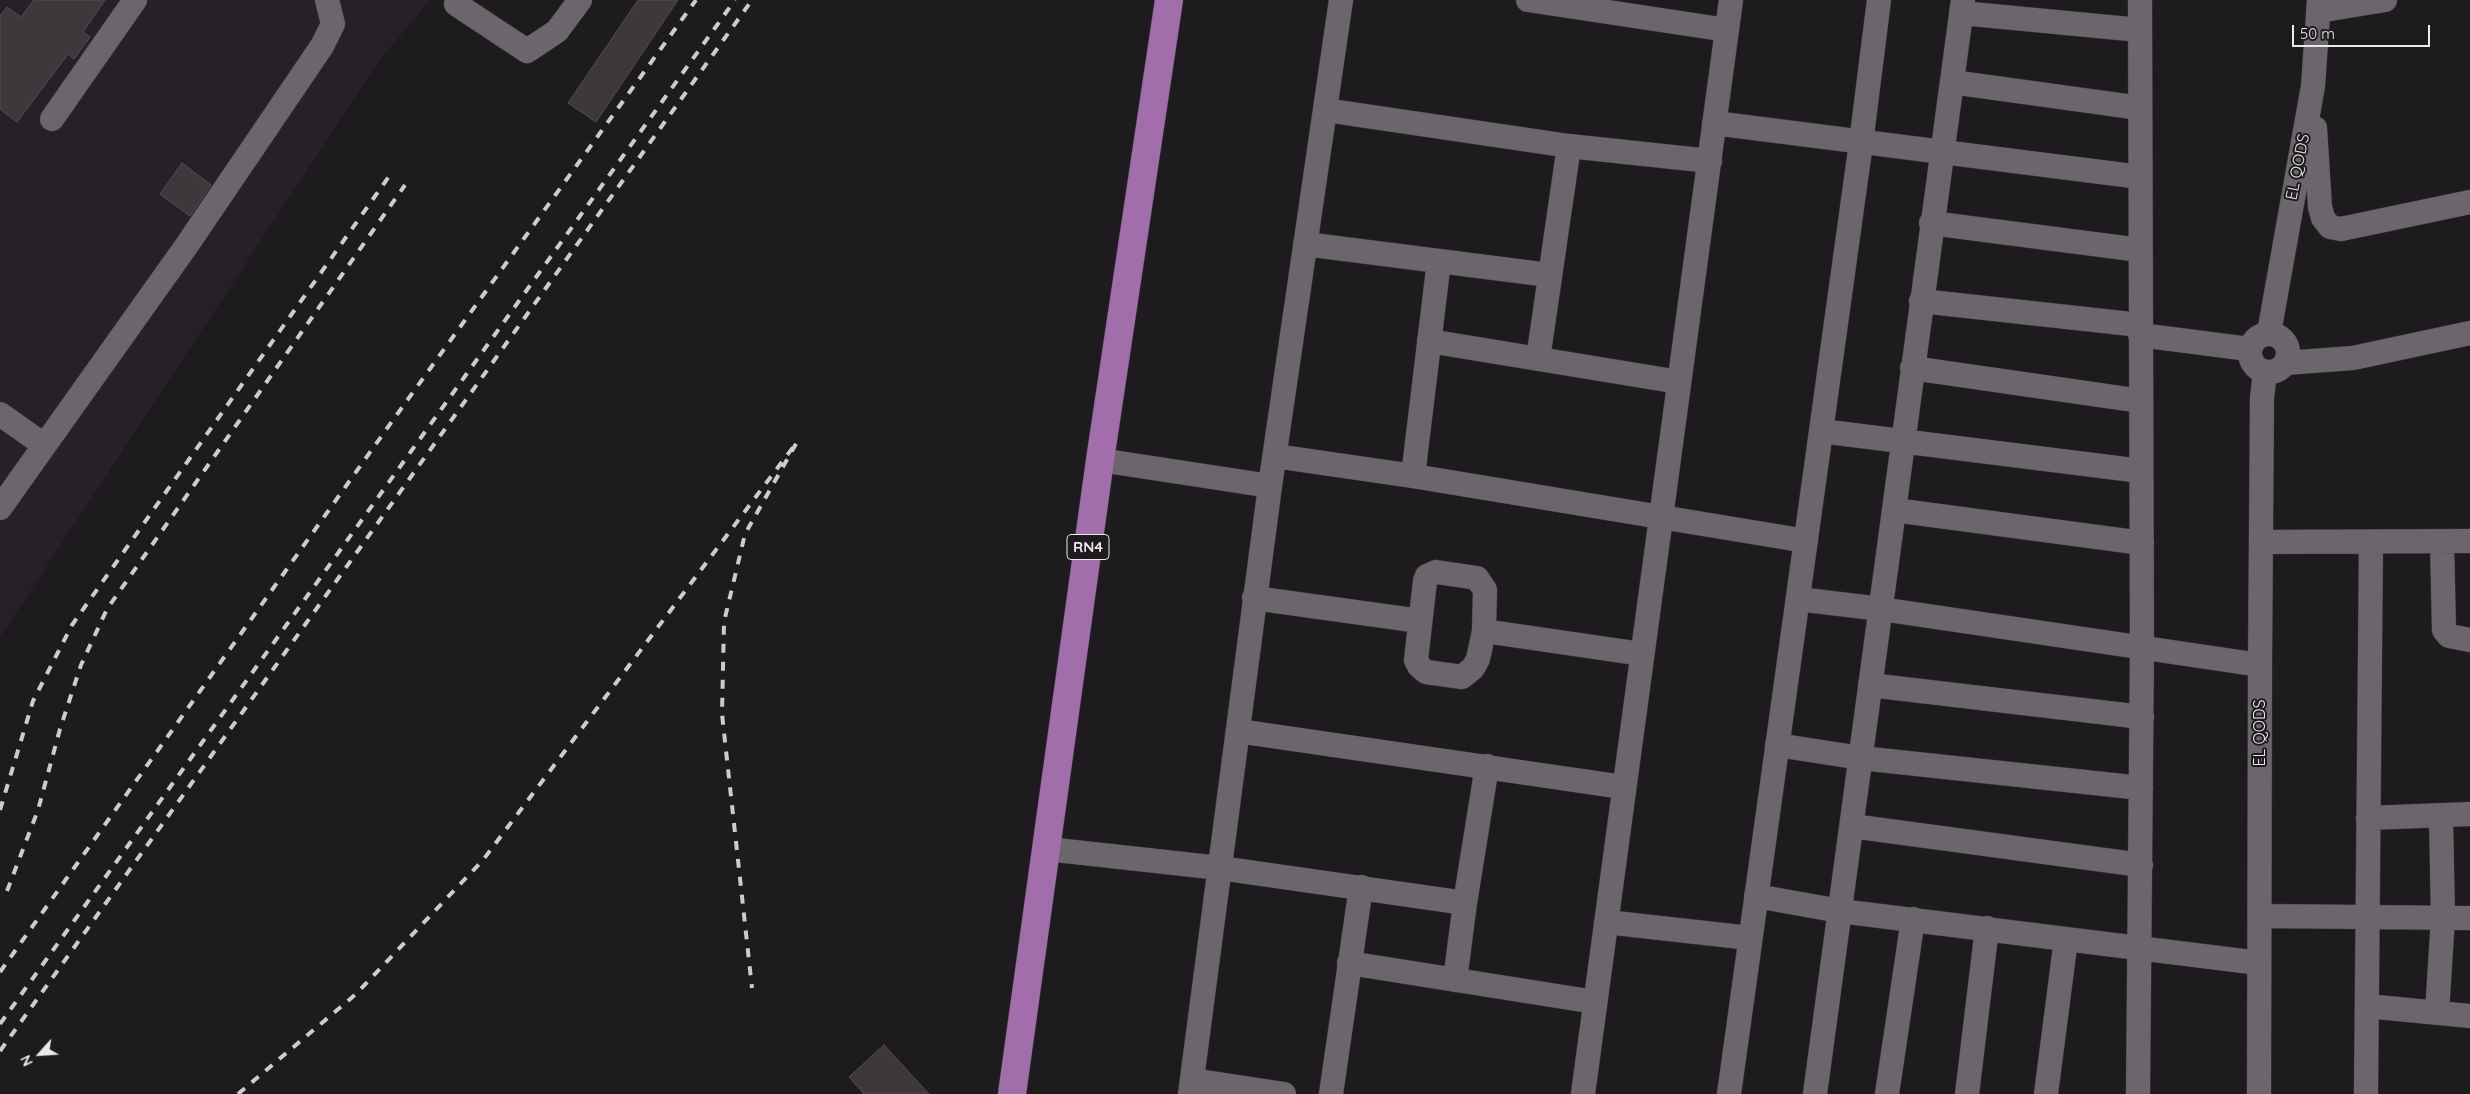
<!DOCTYPE html>
<html>
<head>
<meta charset="utf-8">
<style>
	body { margin:0 }
	#map { position:relative; width:2470px; height:1094px; overflow:hidden; background:#1e1b1e; font-family:Quicksand,sans-serif }
	canvas { display:block }
	.north { position:absolute; left:15px; top:1029px; width:50px; height:50px; -webkit-text-stroke:4px #1e1b1e; paint-order:stroke; rotate:244deg; font-size:14px; font-weight:700; line-height:20px; text-align:center; color:#ebe9eb }
	.north::after { content:''; display:block; margin:auto; width:18px; height:22px; background:#ebe9eb; clip-path:polygon(50% 0,100% 100%,50% 72%,0 100%) }
	.scale { position:absolute; left:2292px; top:25px; width:138px; height:22px; box-sizing:border-box; border:2px solid #ebe9eb; border-top:0; padding-left:6px; font-size:15px; line-height:18px; white-space:nowrap; color:#ebe9eb; -webkit-text-stroke:4px #1e1b1e; paint-order:stroke }
</style>
</head>
<body>
<div id="map">
<canvas width="2470" height="1094"></canvas>
<div class="north">N</div>
<div class="scale">50 m</div>
</div>
<script>
const ctx = document.querySelector('canvas').getContext('2d');
ctx.lineJoin = 'round';
function paint(path, color) { ctx.fillStyle = color; ctx.fill(path, 'evenodd'); }
const toPath = rows => new Path2D(rows.map(r => 'M' + r).join(''));
function trace(path, color, width, dash) { ctx.strokeStyle = color; ctx.lineWidth = width; ctx.lineCap = dash ? 'butt' : 'round'; ctx.setLineDash(dash || []); ctx.stroke(path); }
function label(font, color, halo, rows, align = 'center') {
  ctx.font = font + ' Quicksand,sans-serif'; ctx.lineWidth = 4; ctx.setLineDash([]); ctx.textBaseline = 'middle'; ctx.strokeStyle = halo; ctx.fillStyle = color; for (const [text, x, y, turn = 0] of rows) {
    ctx.save(); ctx.translate(x, y); ctx.rotate((+turn || 0) * Math.PI / 180); ctx.textAlign = isNaN(turn) ? turn : align; if (halo) ctx.strokeText(text, 0, 0); ctx.fillText(text, 0, 0); ctx.restore();
  }
}
paint(toPath([
	[0,0,430,0,379,61,0,637]
]), '#272029');
const building = toPath([
	[34,0,105,0,83,32,90,37,74,59,68,54,17,122,0,109,0,16,7,7,21,17,34,0],
	[638,0,678,0,596,122,568,103,638,0],
	[182,163,211,185,190,216,160,194,182,163],
	[884,1045,929,1094,864,1094,849,1077,884,1045]
]);
paint(building, '#3c383c');
trace(building, '#524e52', 1);
const minor = toPath([
	[458,0,456,4,527,51,557,31,580,0],
	[1528,0,1727,30],
	[2318,11,2385,0],
	[1961,13,2140,30],
	[1952,82,2140,108],
	[1325,110,1569,146,1710,161],
	[52,119,135,0],
	[1714,123,2140,177],
	[2315,128,2320,207,2323,218,2330,227,2341,229,2470,202],
	[1931,223,2140,250],
	[1305,244,1549,275],
	[1921,301,2140,325],
	[2269,333,2313,86,2319,0],
	'2250 353a19 19 0 1 1 38 0a19 19 0 1 1-38 0Z',
	[2140,335,2249,349],
	[1429,341,1679,382],
	[1538,359,1569,146],
	[2285,363,2353,358,2470,333],
	[1912,368,2141,401],
	[0,414,44,445],
	[1821,431,2141,471],
	[1275,456,1413,476,1806,541],
	[1100,460,1270,486],
	[1413,476,1439,261],
	[0,508,187,245,322,46,333,24,327,0],
	[1894,510,2142,543],
	[2261,542,2470,541],
	[2442,542,2444,630,2449,636,2470,640],
	[1436,572,1477,578,1485,590,1484,631,1478,659,1473,668,1462,677,1426,672,1419,666,1416,660,1425,581,1427,576,1436,572],
	[1254,598,1420,621],
	[1798,599,1881,609,2260,665],
	[1484,631,1642,654],
	[1870,685,2142,717],
	[1238,731,1623,787],
	[1777,745,1861,758,2141,788],
	[2368,818,2470,814],
	[1852,826,2141,865],
	[1047,849,1220,868,1465,903,1487,766],
	[1756,896,1840,911,2259,963],
	[2260,916,2470,918],
	[1606,922,1750,938],
	[1349,963,1595,1002],
	[1455,980,1465,903],
	[2367,1006,2470,1016],
	[2437,1012,2443,918,2441,817],
	[1192,1080,1284,1094],
	[1190,1094,1270,486,1341,0],
	[1331,1094,1361,887],
	[1583,1094,1731,0],
	[1729,1094,1861,143,1879,0],
	[1815,1094,1963,0],
	[1887,1094,1913,919],
	[1967,1094,1987,928],
	[2046,1094,2066,939],
	[2138,1094,2142,647,2140,0],
	[2259,1094,2260,665,2262,398,2265,372],
	[2366,1094,2371,542]
]);
const major = toPath([
	[1012,1094,1100,460,1169,0]
]);
trace(minor, '#3a383a', 25);
trace(major, '#3a383a', 29);
trace(minor, '#6a666b', 24);
trace(major, '#a16dab', 28);
trace(toPath([
	[0,810,33,701,72,625,390,175],
	[7,891,38,810,60,729,81,665,107,609,405,185],
	[0,972,393,420,696,0],
	[0,1024,735,0],
	[0,1051,752,0],
	[238,1094,356,994,483,860,797,442,745,534,724,622,722,714,752,988]
]), '#cdcbcd', 4, [9, 9]);
for (const [x, y, w] of [
	[1088,547,42]
]) { const box = new Path2D(); box.roundRect(x - w / 2, y - 12.5, w, 25, 4); ctx.fillStyle = '#1e1b1e'; ctx.fill(box); trace(box, '#ebe9eb', 1); }
label('bold 15px', '#ebe9eb', null, [
	["RN4",1088,547]
]);
label('16px', '#ebe9eb', '#1e1b1e', [
	["EL QODS",2298,167,-79],
	["EL QODS",2260,733,-90]
]);
</script>
</body>
</html>
